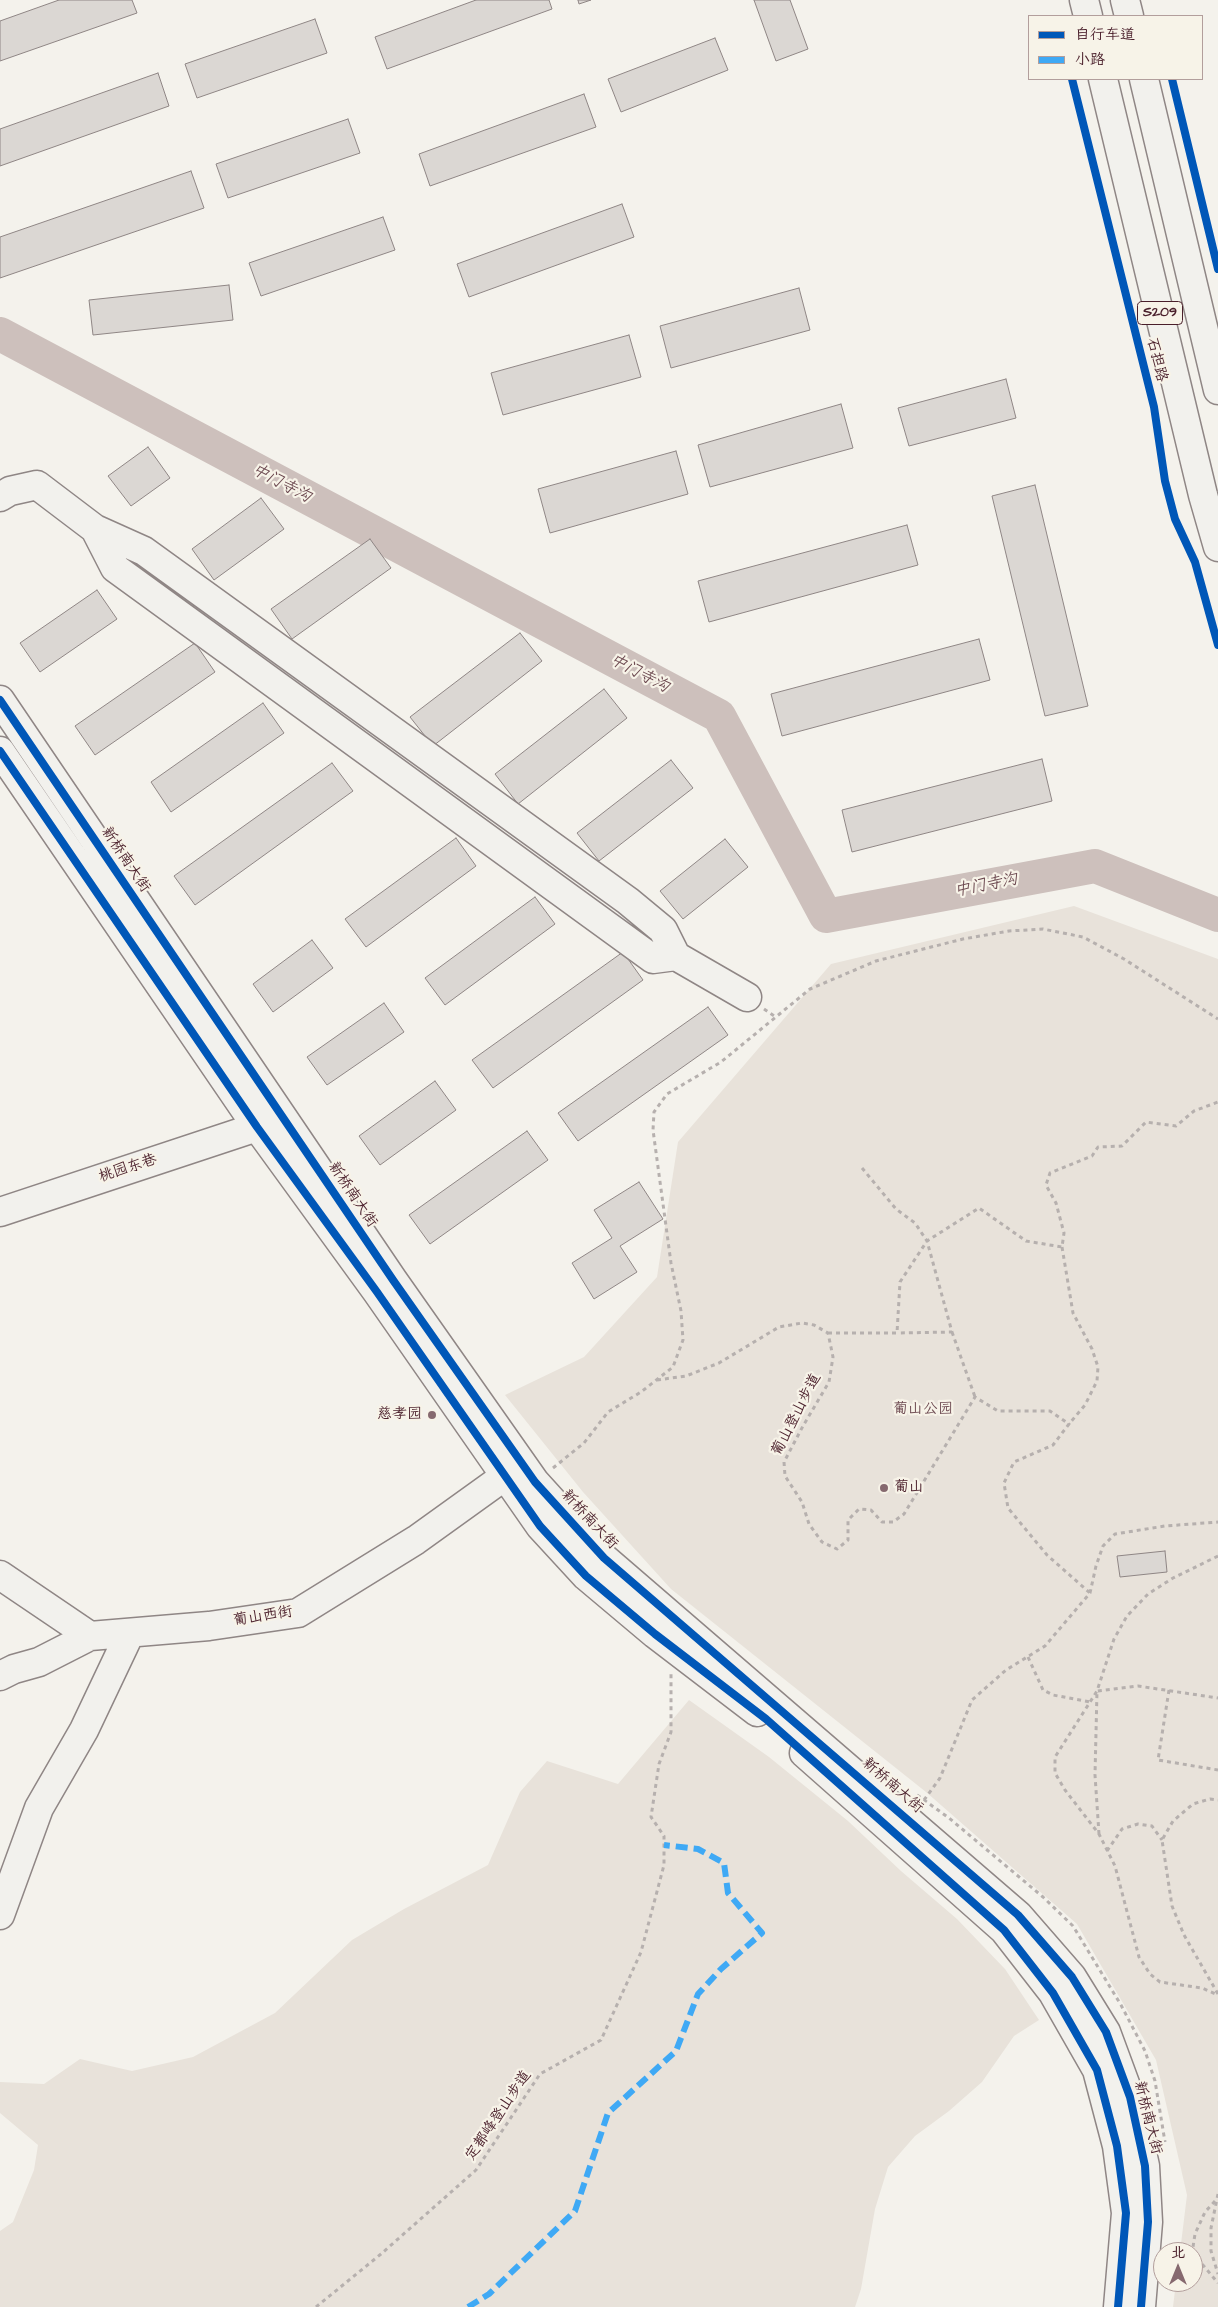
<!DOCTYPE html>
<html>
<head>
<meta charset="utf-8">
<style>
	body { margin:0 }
	#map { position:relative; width:1218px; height:2307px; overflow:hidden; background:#f4f2ec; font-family:"Architects Daughter","LXGW WenKai TC",sans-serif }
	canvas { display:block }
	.legend { position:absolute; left:1028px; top:15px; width:175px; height:65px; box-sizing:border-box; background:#f7f3e8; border:1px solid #b29e9c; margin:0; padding:6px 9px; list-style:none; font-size:15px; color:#4a1f2b }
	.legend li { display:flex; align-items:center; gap:10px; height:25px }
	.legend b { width:25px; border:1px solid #b29e9c }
	.north { position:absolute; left:1153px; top:2242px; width:50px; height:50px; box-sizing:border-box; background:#f7f3e8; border:1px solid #b29e9c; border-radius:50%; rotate:0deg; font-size:14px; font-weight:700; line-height:20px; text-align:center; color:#4a1f2b }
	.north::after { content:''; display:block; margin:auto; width:18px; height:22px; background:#86696f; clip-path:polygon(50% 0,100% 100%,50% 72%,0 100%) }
</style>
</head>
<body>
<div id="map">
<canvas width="1218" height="2307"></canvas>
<ul class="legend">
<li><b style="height:6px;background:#0057b8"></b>自行车道</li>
<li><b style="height:6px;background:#3fa9f5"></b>小路</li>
</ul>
<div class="north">北</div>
</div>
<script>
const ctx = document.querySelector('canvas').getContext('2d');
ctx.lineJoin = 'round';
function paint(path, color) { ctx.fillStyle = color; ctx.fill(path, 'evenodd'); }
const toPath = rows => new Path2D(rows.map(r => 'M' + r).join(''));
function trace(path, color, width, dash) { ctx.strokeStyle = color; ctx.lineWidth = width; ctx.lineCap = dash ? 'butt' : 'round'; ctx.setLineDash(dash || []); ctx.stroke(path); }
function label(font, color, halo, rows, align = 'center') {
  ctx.font = font + ' "Architects Daughter","LXGW WenKai TC",sans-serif'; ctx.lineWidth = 4.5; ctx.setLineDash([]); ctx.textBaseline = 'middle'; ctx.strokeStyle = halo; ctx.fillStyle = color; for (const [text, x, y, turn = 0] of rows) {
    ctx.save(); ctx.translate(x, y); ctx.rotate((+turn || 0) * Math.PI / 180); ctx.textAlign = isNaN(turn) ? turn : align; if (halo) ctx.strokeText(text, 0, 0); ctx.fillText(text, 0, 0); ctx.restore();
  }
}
paint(toPath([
	[1074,906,1218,959,1218,2307,1173,2307,1176,2282,1193,2282,1193,2252,1180,2252,1187,2195,1156,2060,1077,1924,926,1792,671,1589,583,1492,505,1395,584,1357,657,1277,678,1142,831,964],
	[689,1700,769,1757,848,1821,901,1871,957,1919,1005,1969,1039,2020,1014,2036,982,2082,949,2111,915,2136,888,2167,875,2209,861,2289,855,2307,0,2307,0,2231,13,2222,34,2170,38,2145,0,2113,0,2082,44,2084,80,2059,132,2071,193,2057,275,2013,352,1940,404,1909,488,1865,520,1792,547,1761,618,1784]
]), '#e8e2da');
trace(toPath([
	[0,334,719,716,826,916,1095,866,1218,915]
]), '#cdc0bc', 34);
const building = toPath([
	[59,0,132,0,137,13,0,61,0,21,59,0],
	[476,0,549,0,552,9,387,69,375,37,476,0],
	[578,0,591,0,579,4,578,0],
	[754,0,790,0,808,49,776,61,754,0],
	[315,19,327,53,197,98,185,64,315,19],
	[715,38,728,70,621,112,608,79,715,38],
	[158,73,169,106,0,166,0,129,158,73],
	[584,94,596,127,430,186,419,154,584,94],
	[348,119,360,153,228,198,216,164,348,119],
	[191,171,204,208,0,278,0,237,191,171],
	[622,204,634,237,469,297,457,264,622,204],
	[383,217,395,250,261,296,249,263,383,217],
	[229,285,233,320,93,335,89,300,229,285],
	[799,288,810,330,671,368,660,326,799,288],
	[629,335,641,377,503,415,491,373,629,335],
	[1006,379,1016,418,909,446,898,408,1006,379],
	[841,404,853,448,710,487,698,445,841,404],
	[148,447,170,478,131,506,108,476,148,447],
	[676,451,688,494,550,533,538,489,676,451],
	[1035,485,1088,706,1045,716,992,496,1035,485],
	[261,498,284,529,214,580,192,549,261,498],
	[907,525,918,565,709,622,698,581,907,525],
	[370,539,391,568,292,639,271,609,370,539],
	[97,590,117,619,40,672,20,643,97,590],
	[520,633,542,661,433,746,410,717,520,633],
	[979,639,990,680,782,736,771,694,979,639],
	[195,643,215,672,95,755,75,726,195,643],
	[604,689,627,718,518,804,495,774,604,689],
	[263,703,284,733,171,812,151,782,263,703],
	[1042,759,1052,801,852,852,842,810,1042,759],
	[671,760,693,788,599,861,577,833,671,760],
	[332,763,353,791,195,905,174,876,332,763],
	[456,838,476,866,366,947,345,919,456,838],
	[725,839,748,867,683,919,660,891,725,839],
	[535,897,555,924,445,1005,425,978,535,897],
	[312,940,333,968,273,1012,253,984,312,940],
	[623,952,643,980,493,1088,472,1060,623,952],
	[384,1003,404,1032,327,1085,307,1057,384,1003],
	[708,1007,728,1035,578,1141,558,1113,708,1007],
	[435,1081,456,1110,380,1165,359,1136,435,1081],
	[527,1131,548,1160,430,1244,409,1215,527,1131],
	[639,1182,663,1219,620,1246,637,1272,594,1299,572,1263,612,1238,594,1210,639,1182],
	[1165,1551,1167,1572,1120,1577,1117,1556,1165,1551]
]);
paint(building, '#dbd7d3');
trace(building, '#8f8685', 1);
const minor = toPath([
	[0,497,10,491,37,485,95,529,144,551,628,901,663,930,676,956,747,997],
	[95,529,115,568,653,959,676,956],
	[0,1212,257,1127],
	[0,1575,90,1636,209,1626,298,1613,416,1540,505,1476],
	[0,1676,14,1669,39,1662,90,1636],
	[0,1915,39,1808,84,1730,130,1633]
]);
const major = toPath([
	[1084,0,1088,16],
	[1125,0,1129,16],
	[1103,79,1203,495,1218,547],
	[1144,79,1218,390],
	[0,700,393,1280,535,1482,604,1558,1018,1915,1072,1977,1106,2032,1130,2097,1145,2166,1148,2222,1141,2307],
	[0,751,257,1127,377,1292,540,1526,586,1576,655,1634,757,1712],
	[804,1753,1004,1930,1053,1993,1097,2070,1117,2146,1126,2213,1118,2307]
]);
trace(minor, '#8f8685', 31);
trace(major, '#8f8685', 31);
trace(toPath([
	[764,1009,777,1018],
	[862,1168,896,1209,915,1223,927,1241,952,1332,897,1333],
	[1062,1247,1073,1313,1092,1349,1098,1367,1097,1381,1085,1405,1069,1424],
	[952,1332,975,1397],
	[828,1333,897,1333,900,1282,927,1241,979,1208,1026,1241,1062,1247,1064,1233,1056,1203,1046,1185,1050,1173,1092,1156,1098,1147,1122,1146,1146,1122,1176,1126,1194,1111,1218,1102],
	[657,1380,686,1376,719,1363,779,1327,802,1323,814,1325,828,1333,833,1357,829,1382,803,1426,784,1462,785,1476,802,1502,809,1524,822,1542,837,1549,848,1540,848,1520,859,1509,871,1510,882,1522,893,1522,904,1514,975,1397,998,1411,1050,1411,1069,1424,1053,1445,1014,1462,1004,1483,1008,1508,1047,1555,1090,1593],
	[553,1468,584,1443,608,1412,641,1392,673,1367,683,1340,681,1311,671,1263,653,1130,654,1112,667,1094,721,1062,810,989,876,961,963,939,1009,931,1043,929,1083,937,1124,959,1218,1019],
	[1218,1556,1173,1578,1148,1594,1127,1616,1114,1639,1097,1691,1055,1757,1055,1773,1065,1790,1099,1834,1115,1866,1139,1957,1150,1974,1160,1982,1202,1988,1218,1995],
	[1028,1657,1043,1690,1053,1695,1090,1702],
	[1169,1690,1158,1760,1218,1770],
	[917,1795,949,1818,1043,1897,1073,1926,1121,2005,1145,2051,1155,2081,1165,2142],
	[924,1800,940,1778,972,1700,1006,1670,1045,1646,1090,1593,1096,1566,1103,1546,1115,1534,1165,1526,1218,1522],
	[1099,1834,1095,1775,1097,1691,1138,1686,1218,1698],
	[1107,1851,1122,1829,1138,1824,1152,1826,1162,1840],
	[1218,1994,1184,1935,1172,1906,1162,1840,1173,1821,1193,1804,1210,1799,1218,1800],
	[1218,2194,1211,2228,1211,2251,1218,2274],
	[1215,2201,1205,2212,1195,2234,1193,2247,1197,2258,1218,2283],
	[316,2307,381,2254,476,2170,540,2074,601,2040,641,1952,664,1865,664,1836,651,1817,659,1764,671,1732,671,1674]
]), '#b6b0ae', 3, [4, 4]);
trace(minor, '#f2f1ed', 28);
trace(major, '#f2f1ed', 28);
trace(toPath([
	[468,2307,489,2294,575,2211,608,2113,676,2051,698,1994,721,1969,762,1933,728,1893,724,1863,698,1849,664,1845]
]), '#3fa9f5', 6, [12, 6]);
trace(toPath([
	[1072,79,1154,407,1165,481,1175,519,1195,562,1218,645],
	[1172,79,1218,269],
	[0,700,393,1280,535,1482,604,1558,1018,1915,1072,1977,1106,2032,1130,2097,1145,2166,1148,2222,1141,2307],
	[0,751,257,1127,377,1292,540,1526,586,1576,655,1634,766,1719,1004,1930,1053,1993,1097,2070,1117,2146,1126,2213,1118,2307]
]), '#0057b8', 8);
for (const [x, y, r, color] of [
	[432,1415,5,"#86696f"],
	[884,1488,5,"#86696f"]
]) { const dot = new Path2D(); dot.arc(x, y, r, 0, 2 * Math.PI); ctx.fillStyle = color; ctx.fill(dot); trace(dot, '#f7f3e8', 2); }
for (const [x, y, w] of [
	[1160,313,45]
]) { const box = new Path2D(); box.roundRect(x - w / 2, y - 11.5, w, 23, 4); ctx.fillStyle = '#f7f3e8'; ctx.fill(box); trace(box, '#4a1f2b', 1); }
label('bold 14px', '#4a1f2b', null, [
	["S209",1160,313]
]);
label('15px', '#4a1f2b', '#f7f3e8', [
	["石担路",1156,360,76],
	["新桥南大街",125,860,56],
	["桃园东巷",128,1169,-18],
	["新桥南大街",352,1195,56],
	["葡山登山步道",797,1415,-63],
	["新桥南大街",589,1520,47],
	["葡山西街",263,1617,-9],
	["新桥南大街",892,1786,41],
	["定都峰登山步道",499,2116,-56],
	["新桥南大街",1147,2118,76]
]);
label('15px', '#6f4c53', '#f7f3e8', [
	["葡山公园",923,1410]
]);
label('15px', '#4a1f2b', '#f7f3e8', [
	["慈孝园",422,1415],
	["葡山",894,1488,"left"]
], 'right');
label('italic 16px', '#6c4950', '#f7f3e8', [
	["中门寺沟",281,484,28],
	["中门寺沟",639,674,28],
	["中门寺沟",986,886,-11]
]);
</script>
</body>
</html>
